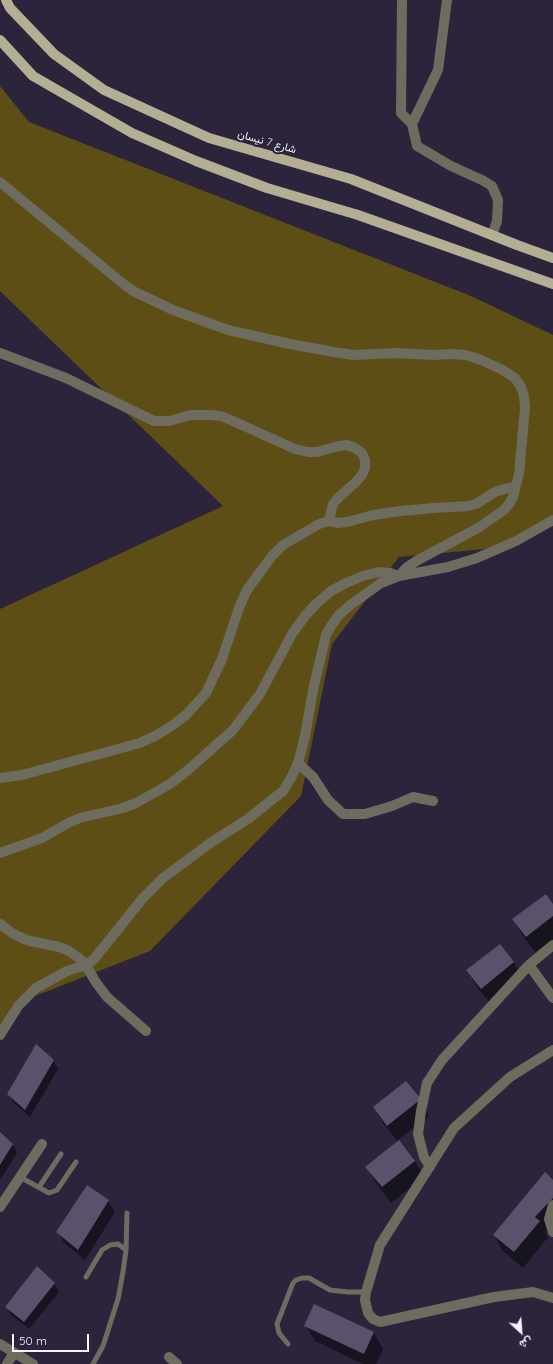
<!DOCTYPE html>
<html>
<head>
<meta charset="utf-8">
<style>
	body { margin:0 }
	#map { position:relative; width:553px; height:1364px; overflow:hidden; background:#2c243b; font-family:Quicksand,Vazirmatn,sans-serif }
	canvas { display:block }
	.north { position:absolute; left:501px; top:1312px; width:40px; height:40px; -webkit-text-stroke:3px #2c243b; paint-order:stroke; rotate:154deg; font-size:11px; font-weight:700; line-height:16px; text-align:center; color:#f6f2ff }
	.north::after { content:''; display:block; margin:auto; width:14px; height:18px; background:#f6f2ff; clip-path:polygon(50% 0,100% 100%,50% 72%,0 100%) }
	.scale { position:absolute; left:12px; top:1334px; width:77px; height:18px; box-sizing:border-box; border:2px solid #f6f2ff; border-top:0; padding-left:5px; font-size:12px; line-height:14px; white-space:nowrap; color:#f6f2ff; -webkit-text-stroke:3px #2c243b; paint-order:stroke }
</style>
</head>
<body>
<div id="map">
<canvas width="553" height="1364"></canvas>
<div class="north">ش</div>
<div class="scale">50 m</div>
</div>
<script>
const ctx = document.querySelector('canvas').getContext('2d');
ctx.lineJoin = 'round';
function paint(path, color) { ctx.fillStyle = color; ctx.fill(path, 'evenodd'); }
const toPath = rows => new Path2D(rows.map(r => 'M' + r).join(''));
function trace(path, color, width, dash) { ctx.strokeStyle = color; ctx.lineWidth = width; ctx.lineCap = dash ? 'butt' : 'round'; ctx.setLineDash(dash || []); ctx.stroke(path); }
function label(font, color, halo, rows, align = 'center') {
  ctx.font = font + ' Quicksand,Vazirmatn,sans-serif'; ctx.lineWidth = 4; ctx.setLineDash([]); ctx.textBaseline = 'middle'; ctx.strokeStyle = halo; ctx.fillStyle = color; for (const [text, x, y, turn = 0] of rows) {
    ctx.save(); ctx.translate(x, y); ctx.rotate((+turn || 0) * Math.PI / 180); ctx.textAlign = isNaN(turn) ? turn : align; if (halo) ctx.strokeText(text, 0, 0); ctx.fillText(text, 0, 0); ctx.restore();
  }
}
paint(toPath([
	[0,86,29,122,471,296,553,335,553,526,485,549,399,557,332,644,301,796,150,951,12,1005,0,1030,0,609,223,506,0,291]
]), '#5c4e14');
paint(toPath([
	[553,906,553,939,535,952,523,936,514,920],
	[500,945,514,963,523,979,491,1004,477,987,468,971],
	[53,1060,58,1069,30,1117,13,1102,9,1094],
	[420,1100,429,1116,397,1141,383,1123,374,1107],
	[0,1133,13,1145,17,1153,0,1180],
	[415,1161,424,1177,391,1203,376,1183,367,1167],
	[553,1181,553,1223,545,1232,548,1237,523,1268,503,1251,494,1235],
	[108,1201,115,1212,85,1260,64,1243,58,1232],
	[54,1283,59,1292,29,1329,11,1315,6,1307],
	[315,1305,374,1333,383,1349,376,1364,363,1364,315,1341,306,1326]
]), '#0007');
paint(toPath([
	[546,894,553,904,553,916,526,937,512,919],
	[500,944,514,962,481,989,466,970],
	[36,1044,54,1060,25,1110,7,1094],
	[406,1081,421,1099,387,1126,373,1107],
	[0,1132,13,1144,0,1165],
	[399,1140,415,1161,382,1187,365,1167],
	[545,1172,553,1180,553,1198,535,1217,540,1221,514,1252,493,1235],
	[87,1185,109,1200,78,1250,56,1232],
	[37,1266,55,1283,24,1322,5,1307],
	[314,1304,374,1332,364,1354,304,1326]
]), '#5a516b');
trace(toPath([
	[20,1177,49,1193,52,1192,57,1190,76,1162],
	[39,1187,61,1154],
	[86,1277,102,1250,110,1245,118,1244,126,1250],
	[288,1344,279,1333,277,1324,293,1283,296,1280,302,1278,309,1278,330,1290,348,1292,366,1292],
	[93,1364,103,1346,118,1299,123,1272,126,1250,127,1213]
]), '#6e6b5f', 5);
trace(toPath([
	[402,0,401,113,412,124,417,146,451,166,482,180,492,186,498,200,497,221,492,235],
	[412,124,438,70,447,0],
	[0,182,121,282,133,291,173,310,228,330,290,344,334,352,353,355,396,353,434,355,451,354,466,355,481,360,501,369,515,378,521,387,524,396,525,408,519,474,513,497,509,504,504,510,478,528,418,560,406,568,399,576],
	[0,353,66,378,154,421,169,421,190,415,210,415,221,416,233,421,295,449,308,452,317,452,339,446,347,445,355,448,362,453,365,460,365,468,362,475,355,483,339,497,333,504,329,521],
	[298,763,313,777,328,800,343,814,365,814,392,806,413,797,433,801],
	[0,778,22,775,140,743,157,735,173,725,186,715,206,693,222,659,239,608,247,590,263,568,273,555,283,545,319,524,329,521,337,523,347,522,373,515,400,511,434,508,468,506,476,504,495,492,504,489,515,487],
	[0,853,42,838,68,823,80,818,123,808,136,803,170,784,188,770,233,730,260,694,292,634,305,616,317,603,331,591,346,583,363,576,379,572,390,573,399,576],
	[0,924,12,933,22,938,30,941,59,947,69,951,79,958,86,965,95,981,107,997,146,1031],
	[529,965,553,998],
	[0,1035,18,1006,36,988,67,971,86,965,94,959,143,898,163,878,213,841,248,819,283,791,292,776,298,763,305,736,313,690,326,635,331,626,339,615,349,606,381,583,399,576,448,567,477,558,516,541,553,520],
	[553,1050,510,1077,454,1128,380,1245,366,1292,365,1300,368,1313,373,1319,380,1322,494,1297,533,1292,553,1298],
	[430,1167,424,1157,418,1134,421,1111,427,1083,442,1060,529,965,553,945],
	[553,1205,549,1219,553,1232],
	[0,1207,42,1144],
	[0,1344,33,1364],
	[169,1357,177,1364],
	[7,1364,14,1353]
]), '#6e6b5f', 10);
trace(toPath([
	[6,0,10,8,54,54,104,90,209,138,351,179,517,245,553,258],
	[0,40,33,76,132,133,196,161,267,188,358,215,553,284]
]), '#b4ae94', 10);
label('11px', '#f6f2ff', '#2c243b', [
	["شارع 7 نيسان",267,142,16]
]);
</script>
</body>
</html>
